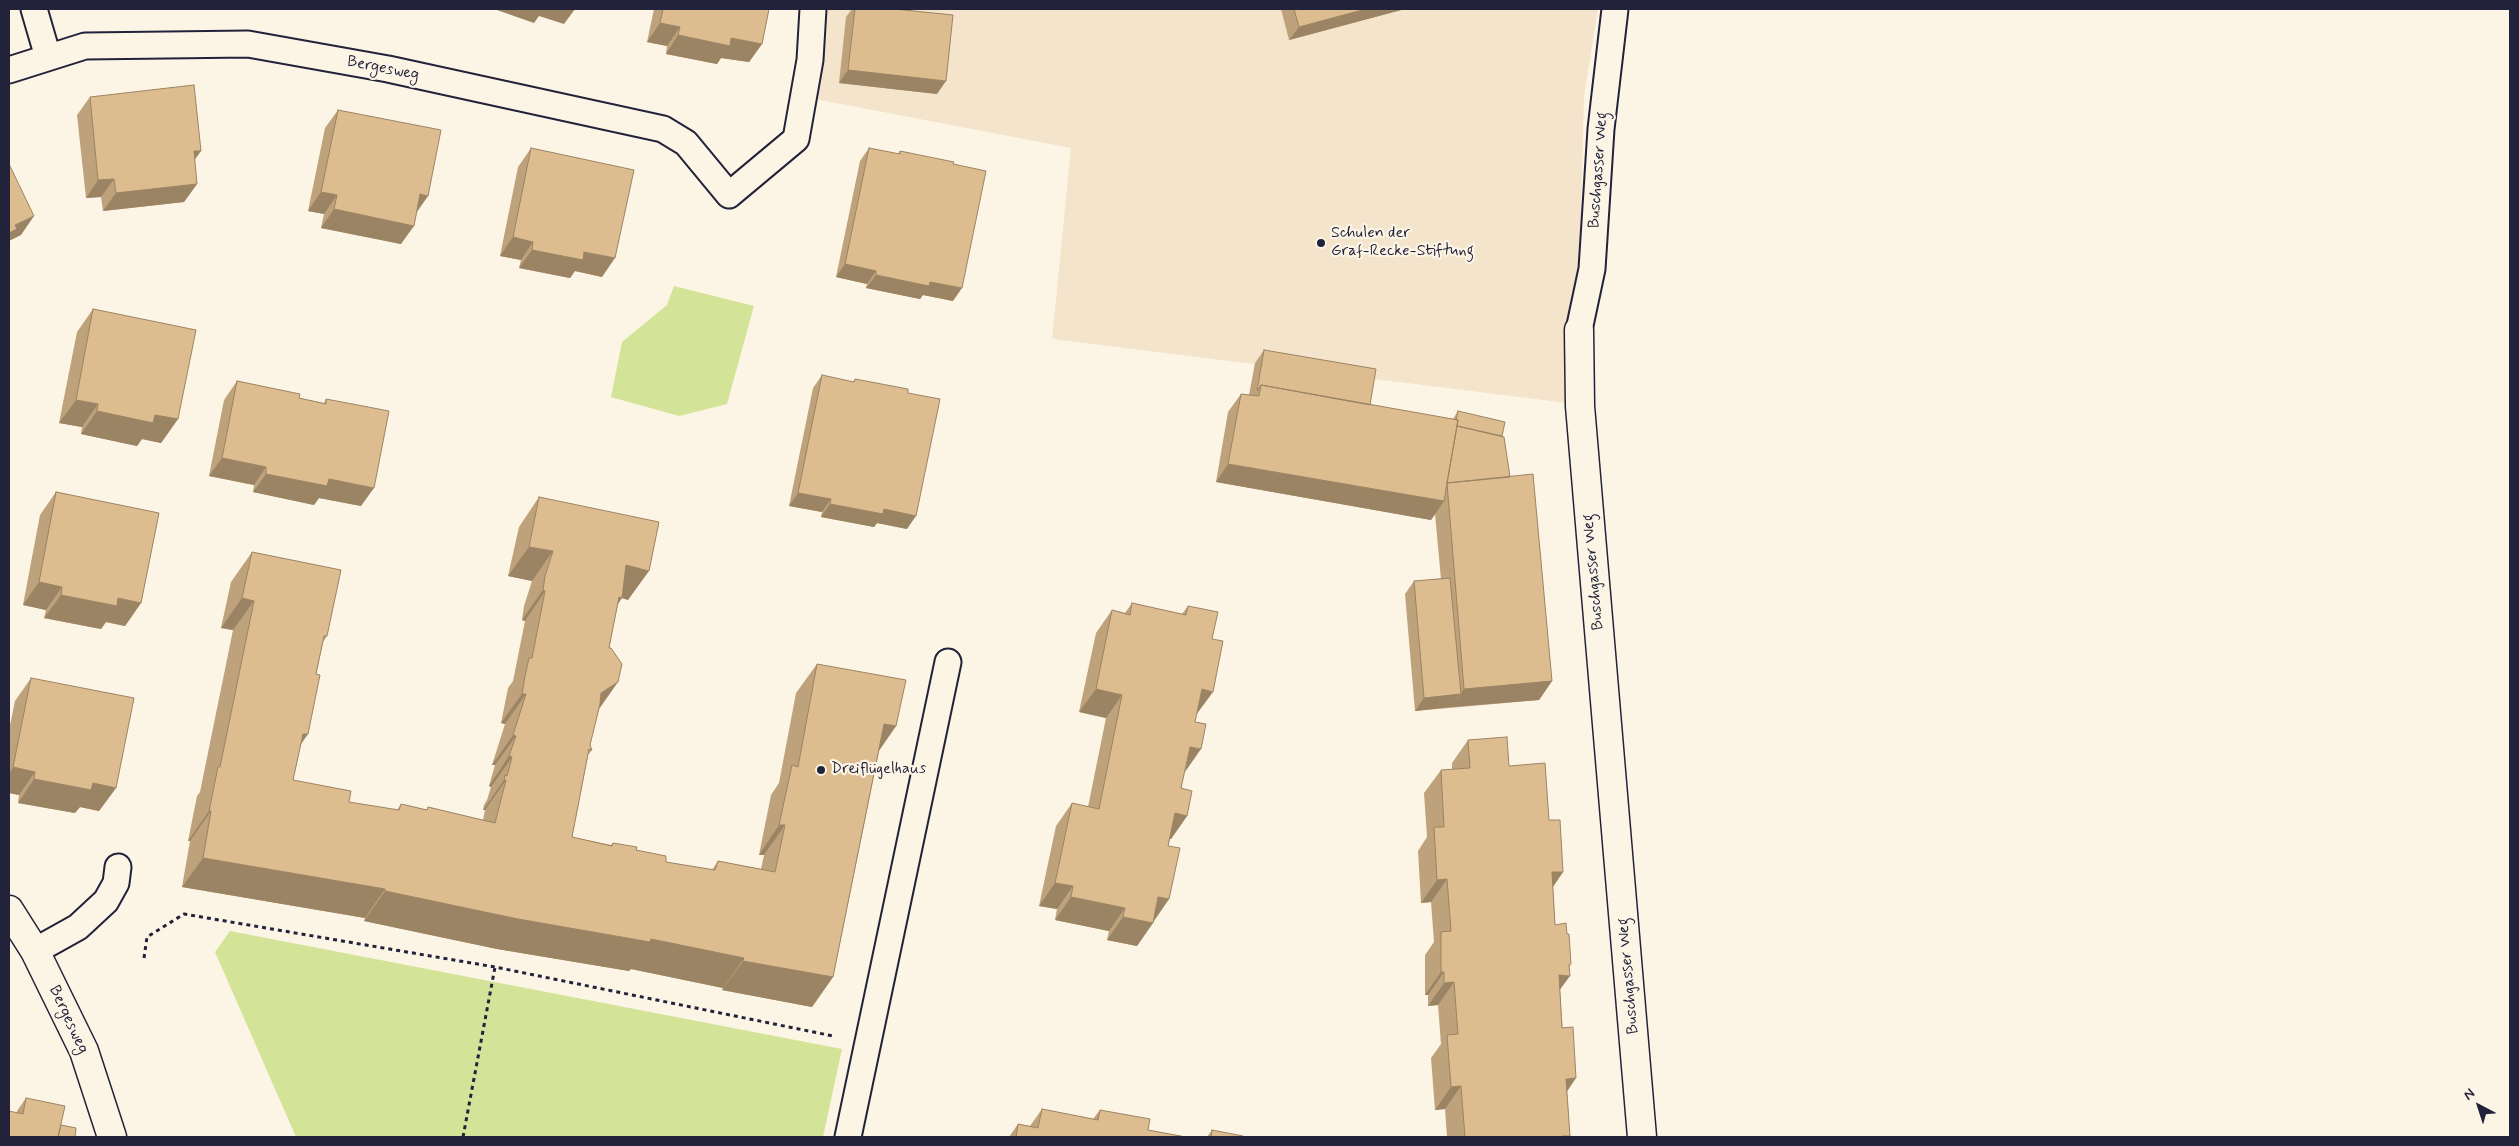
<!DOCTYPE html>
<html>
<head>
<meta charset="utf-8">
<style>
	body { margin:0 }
	#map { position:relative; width:2519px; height:1146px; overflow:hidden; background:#fcf5e5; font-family:Mynerve,sans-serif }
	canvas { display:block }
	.frame { position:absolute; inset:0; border:10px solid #22223b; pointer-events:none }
	.north { position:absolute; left:2454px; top:1081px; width:50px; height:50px; -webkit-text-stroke:4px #fcf5e5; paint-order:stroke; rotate:320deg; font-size:14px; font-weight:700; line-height:20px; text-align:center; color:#22223b }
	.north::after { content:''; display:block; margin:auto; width:18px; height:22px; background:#22223b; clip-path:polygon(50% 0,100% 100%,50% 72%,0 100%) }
</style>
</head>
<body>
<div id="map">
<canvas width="2519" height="1146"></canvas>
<div class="frame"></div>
<div class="north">N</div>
</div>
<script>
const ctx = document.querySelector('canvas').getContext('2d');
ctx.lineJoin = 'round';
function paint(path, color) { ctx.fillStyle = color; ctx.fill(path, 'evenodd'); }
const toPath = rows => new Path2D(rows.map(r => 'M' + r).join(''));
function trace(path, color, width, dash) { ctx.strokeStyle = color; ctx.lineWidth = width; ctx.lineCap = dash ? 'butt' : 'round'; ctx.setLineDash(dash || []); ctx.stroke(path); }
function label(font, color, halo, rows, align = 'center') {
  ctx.font = font + ' Mynerve,sans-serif'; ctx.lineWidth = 4.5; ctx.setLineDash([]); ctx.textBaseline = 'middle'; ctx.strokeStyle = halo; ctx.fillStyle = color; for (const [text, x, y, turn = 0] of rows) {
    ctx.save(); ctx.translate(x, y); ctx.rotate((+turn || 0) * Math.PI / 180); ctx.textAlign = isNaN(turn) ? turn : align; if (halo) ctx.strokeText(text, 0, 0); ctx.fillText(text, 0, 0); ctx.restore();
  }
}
paint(toPath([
	[817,9,1598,9,1584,96,1576,404,1052,339,1071,148,810,98]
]), '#f3e4cb');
paint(toPath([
	[674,286,754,306,727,404,679,416,611,397,622,342,667,305],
	[230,931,842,1049,823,1137,296,1137,215,952]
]), '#d3e397');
const service = toPath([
	[34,9,48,57],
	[9,70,85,46,248,44,388,69,663,129,686,143,729,195,796,139,810,60,813,9],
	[1579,330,1592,269,1601,129,1615,9],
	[35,951,78,927,106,901,116,883,118,867],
	[848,1137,948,662]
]);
const minor = toPath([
	[1579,330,1580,406,1642,1137],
	[9,910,35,951,84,1051,112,1137]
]);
trace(service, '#22223b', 29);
trace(minor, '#22223b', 31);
trace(toPath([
	[144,958,147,937,184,914,495,967,833,1036],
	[463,1137,495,967]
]), '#22223b', 3, [4, 4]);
trace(service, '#fcf5e5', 25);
trace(minor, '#fcf5e5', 28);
paint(toPath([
	[654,9,769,9,762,44,749,62,721,58,717,64,666,54,667,46,647,42],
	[852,9,894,9,937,94,839,83,846,17],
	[1281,9,1405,9,1289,40],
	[90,97,194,160,197,184,184,202,103,211,101,197,86,198,77,115],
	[338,110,428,196,417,212,401,244,321,228,324,214,308,211,325,128],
	[531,148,602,277,575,271,570,278,519,268,521,260,500,256,518,167],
	[869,148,898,154,900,151,953,164,953,301,923,295,920,299,866,288,867,284,836,277,860,161],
	[93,309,178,419,161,443,142,439,137,446,81,434,82,427,59,423,77,332],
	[1264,350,1370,405,1453,419,1458,411,1502,436,1552,681,1539,700,1415,711,1405,594,1414,581,1441,579,1435,514,1431,520,1216,482,1228,412,1241,394,1249,395,1255,363],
	[822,375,853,382,855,379,908,393,907,529,877,523,874,527,821,517,822,512,789,506,813,388],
	[237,381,299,398,324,403,326,399,361,506,319,498,314,505,253,492,254,485,209,476,224,400],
	[56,492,141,603,125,626,106,622,101,629,44,618,46,610,23,605,40,515],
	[539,497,628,600,622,598,618,604,609,648,599,709,590,745,592,750,588,755,572,837,611,845,613,843,636,850,666,862,712,870,718,861,761,869,764,855,759,855,771,795,779,783,796,693,817,664,896,726,879,751,833,977,812,1007,722,990,723,988,631,969,629,971,497,949,364,921,365,918,182,887,190,841,188,841,197,796,200,792,233,630,221,628,231,582,252,552,327,636,323,642,293,780,349,802,397,810,401,804,427,810,428,807,483,820,485,810,483,810,484,805,487,800,491,787,489,786,495,765,492,765,505,724,501,723,508,688,513,681,525,621,522,620,524,606,532,581,508,576,519,527],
	[1132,603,1182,614,1188,606,1196,715,1181,788,1187,816,1171,839,1170,839,1168,846,1169,899,1137,946,1107,940,1109,931,1055,920,1057,909,1039,906,1056,826,1072,803,1088,807,1106,718,1079,712,1096,633,1112,610,1125,613],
	[31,678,116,788,99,811,80,807,75,813,18,803,19,795,9,793,9,730,15,701],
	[1468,740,1509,766,1549,820,1563,872,1553,887,1555,925,1569,967,1560,990,1567,1092,1570,1136,1568,1137,1447,1137,1445,1109,1435,1110,1431,1058,1441,1044,1438,1005,1428,1006,1428,995,1425,995,1425,955,1434,942,1431,902,1421,903,1418,851,1427,837,1424,793,1441,770,1452,770,1452,763],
	[26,1098,61,1125,17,1113,17,1111],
	[1042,1109,1093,1119,1100,1110,1148,1130,1186,1137,1009,1137,1018,1124,1030,1126],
	[1212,1130,1243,1137,1207,1137]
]), '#bea27b');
paint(toPath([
	[494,9,575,9,564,24,539,16,534,23],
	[1366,9,1405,9,1289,40,1299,27],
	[660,23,680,27,667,46,647,42],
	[678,35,731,38,762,44,749,62,721,58,717,64,666,54],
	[848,70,946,81,937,94,839,83],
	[194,151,201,151,188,169],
	[114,179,101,197,86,198,98,180],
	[197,184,184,202,103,211,116,193],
	[321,192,337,195,324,214,308,211],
	[420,194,428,196,415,214],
	[334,209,414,226,401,244,321,228],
	[34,216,21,235,9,241,9,233,15,225],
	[513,237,533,242,521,260,500,256],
	[532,250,584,252,615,258,602,277,575,271,570,278,519,268],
	[845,264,876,271,867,284,836,277],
	[876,275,930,282,962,288,953,301,923,295,920,299,866,288],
	[76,400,98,404,82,427,59,423],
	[97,411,155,415,178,419,161,443,142,439,137,446,81,434],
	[222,458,266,467,254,485,209,476],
	[1228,464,1444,501,1431,520,1216,482],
	[266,474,329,479,374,488,361,506,319,498,314,505,253,492],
	[798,493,831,499,822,512,789,506],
	[830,504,884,509,916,516,907,529,877,523,874,527,821,517],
	[529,547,553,551,532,581,508,576],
	[626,565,649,571,628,600,622,598,601,628],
	[39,582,62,587,46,610,23,605],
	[543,590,545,591,525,621,522,620],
	[61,595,118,598,141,603,125,626,106,622,101,629,44,618],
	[242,598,254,601,233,630,221,628],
	[1552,681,1539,700,1451,707,1464,689],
	[618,682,597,712,601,693],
	[1096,689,1122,695,1106,718,1079,712],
	[1202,689,1213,692,1196,715],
	[522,694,526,694,505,724,501,723],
	[1461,694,1451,707,1415,711,1424,698],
	[884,724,896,726,875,756],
	[303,734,308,734,288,763],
	[513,735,516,736,495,765,492,765],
	[1190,747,1201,749,1185,772],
	[509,756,512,757,491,787,489,786],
	[13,767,35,772,19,795,9,793,9,774],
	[34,779,93,783,116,788,99,811,80,807,75,813,18,803],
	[504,780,506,780,485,810,483,810],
	[209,811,211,811,190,841,188,841],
	[1175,813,1187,816,1171,839,1159,836],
	[779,825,785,825,764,855,759,855],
	[203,858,385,889,365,918,182,887],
	[1552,872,1563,872,1547,895],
	[1447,879,1431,902,1421,903,1437,880],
	[1055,883,1073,886,1057,909,1039,906],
	[385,891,651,939,744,958,723,988,631,969,629,971,497,949,364,921],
	[1071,897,1125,908,1109,931,1055,920],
	[1158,897,1169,899,1153,922],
	[1123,917,1153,923,1137,946,1107,940],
	[743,961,833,977,812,1007,722,990],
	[1571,964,1563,976,1570,976,1553,999,1559,975,1569,965],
	[1441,972,1444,972,1428,995,1425,995],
	[1454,982,1438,1005,1428,1006,1444,983],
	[1576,1078,1560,1102,1566,1079],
	[1461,1086,1445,1109,1435,1110,1451,1087]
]), '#9b8464');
const building = toPath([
	[663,9,769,9,762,44,731,38,730,46,678,35,680,27,660,23,663,9],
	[855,9,894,9,953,15,946,81,848,70,855,9],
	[1294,9,1366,9,1299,27,1294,9],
	[194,85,201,151,194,151,197,184,116,193,114,179,98,180,90,97,194,85],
	[338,110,441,130,428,196,420,194,414,226,334,209,337,195,321,192,338,110],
	[531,148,634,170,615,258,584,252,583,260,532,250,533,242,513,237,531,148],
	[869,148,900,154,900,151,954,162,953,164,986,171,962,288,930,282,929,286,876,275,876,271,845,264,869,148],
	[9,164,34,216,15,225,17,229,9,233,9,164],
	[93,309,196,330,178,419,155,415,153,423,97,411,98,404,76,400,93,309],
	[1264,350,1376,369,1370,405,1261,385,1257,391,1264,350],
	[822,375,854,382,855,379,908,389,908,393,940,399,916,516,884,509,883,514,830,504,831,499,798,493,822,375],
	[237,381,300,394,299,398,326,404,326,399,389,411,374,488,329,479,327,486,266,474,266,467,222,458,237,381],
	[1261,385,1458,420,1447,483,1533,474,1552,681,1464,689,1447,483,1444,501,1228,464,1241,394,1259,396,1261,385],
	[1458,411,1505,422,1502,436,1457,426,1458,420,1456,420,1458,411],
	[1457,426,1504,437,1510,477,1447,483,1457,426],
	[56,492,159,513,141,603,118,598,117,606,61,595,62,587,39,582,56,492],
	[539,497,659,522,649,571,626,565,622,598,619,597,609,648,611,648,622,664,618,682,601,693,600,704,590,745,592,750,589,749,572,837,612,846,613,843,637,847,636,850,666,856,666,862,715,870,718,861,775,872,785,825,779,825,792,765,798,767,817,664,906,680,896,726,884,724,833,977,743,961,744,958,651,939,650,942,518,919,385,891,385,889,203,858,211,811,209,811,218,767,220,767,254,601,242,598,252,552,341,570,327,636,324,636,316,674,320,675,308,734,303,734,293,780,351,791,349,802,399,810,401,804,427,810,428,807,495,823,506,780,504,780,505,775,507,776,512,757,509,756,516,736,513,735,526,694,522,694,525,676,529,658,532,658,545,591,543,590,545,576,553,551,529,547,539,497],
	[1450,578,1461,694,1424,698,1414,581,1450,578],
	[1132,603,1186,615,1188,606,1218,612,1212,639,1223,641,1213,692,1202,689,1195,722,1206,724,1201,749,1190,747,1181,788,1192,791,1187,816,1175,813,1168,846,1180,848,1169,899,1158,897,1153,923,1123,917,1125,908,1071,897,1073,886,1055,883,1072,803,1099,809,1122,695,1096,689,1112,610,1130,615,1132,603],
	[31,678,134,698,116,788,93,783,91,790,34,779,35,772,13,767,31,678],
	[1507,737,1509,766,1545,763,1549,820,1560,820,1563,872,1552,872,1555,925,1566,923,1567,934,1569,934,1571,964,1569,965,1570,976,1559,975,1562,1028,1573,1027,1576,1078,1566,1079,1570,1136,1562,1136,1562,1137,1465,1137,1461,1086,1451,1087,1447,1035,1458,1034,1454,982,1444,983,1444,972,1441,972,1441,932,1451,931,1447,879,1437,880,1434,827,1444,827,1441,770,1470,768,1468,740,1507,737],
	[26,1098,65,1106,58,1137,9,1137,9,1111,23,1114,26,1098],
	[1042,1109,1098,1120,1100,1110,1150,1119,1148,1130,1186,1137,1016,1137,1018,1124,1038,1128,1042,1109],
	[61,1125,76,1128,75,1137,58,1137,61,1125],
	[1212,1130,1243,1136,1243,1137,1211,1137,1212,1130]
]);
paint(building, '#ddbc8f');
trace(building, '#9b8464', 1);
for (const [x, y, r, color] of [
	[1321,243,5,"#22223b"],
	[821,770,5,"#22223b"]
]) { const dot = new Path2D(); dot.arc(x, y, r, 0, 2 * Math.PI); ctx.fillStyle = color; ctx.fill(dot); trace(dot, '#fcf5e5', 2); }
label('16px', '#22223b', '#fcf5e5', [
	["Bergesweg",383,69,11],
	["Buschgasser Weg",1599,170,-86],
	["Buschgasser Weg",1594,572,-95],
	["Buschgasser Weg",1629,976,-95],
	["Bergesweg",68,1020,65]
]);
label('16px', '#22223b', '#fcf5e5', [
	["Schulen der",1331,234],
	["Graf-Recke-Stiftung",1331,252],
	["Dreiflügelhaus",831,770]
], 'left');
</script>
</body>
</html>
